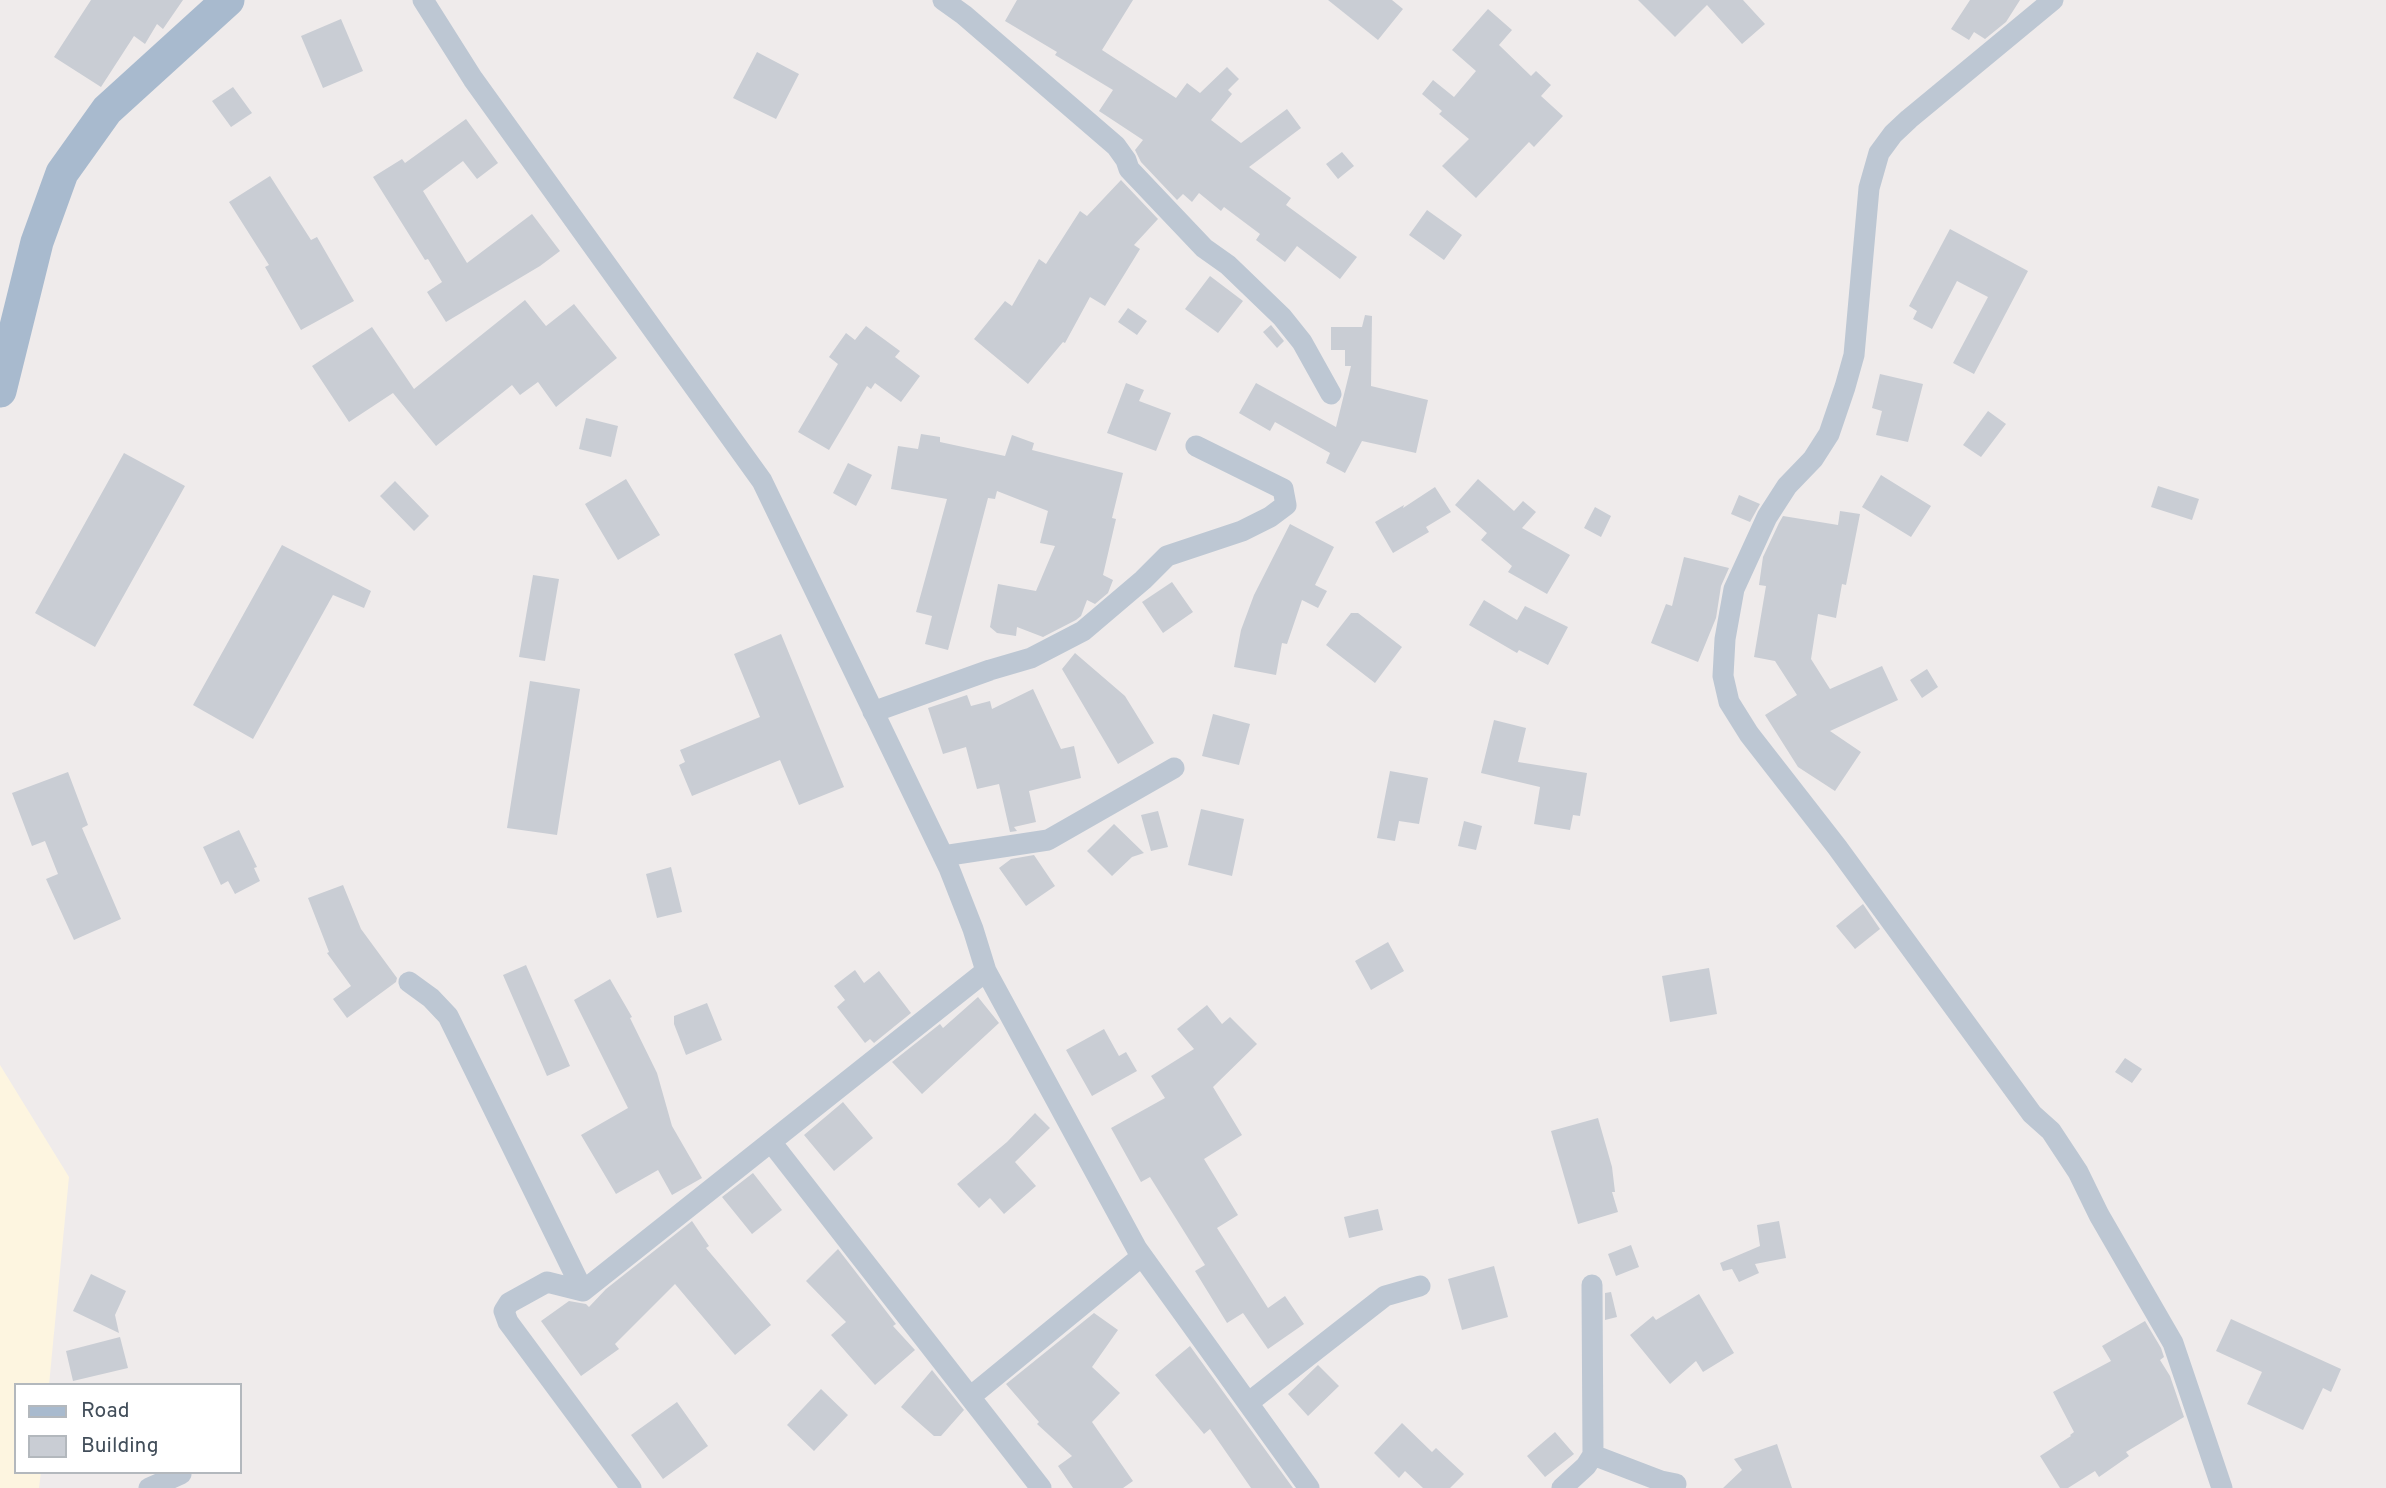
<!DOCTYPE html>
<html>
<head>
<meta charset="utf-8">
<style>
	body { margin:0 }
	#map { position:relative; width:2386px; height:1488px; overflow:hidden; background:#efebeb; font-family:Overpass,sans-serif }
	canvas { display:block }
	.legend { position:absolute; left:14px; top:1383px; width:228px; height:91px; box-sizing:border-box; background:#fff; border:2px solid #b3b8bd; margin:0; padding:9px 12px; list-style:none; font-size:21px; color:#424e5a }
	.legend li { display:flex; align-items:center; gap:14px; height:35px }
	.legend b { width:35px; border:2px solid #b3b8bd }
</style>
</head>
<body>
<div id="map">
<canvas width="2386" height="1488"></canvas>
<ul class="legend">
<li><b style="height:9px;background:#a8bace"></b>Road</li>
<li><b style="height:19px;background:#c9cdd4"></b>Building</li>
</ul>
</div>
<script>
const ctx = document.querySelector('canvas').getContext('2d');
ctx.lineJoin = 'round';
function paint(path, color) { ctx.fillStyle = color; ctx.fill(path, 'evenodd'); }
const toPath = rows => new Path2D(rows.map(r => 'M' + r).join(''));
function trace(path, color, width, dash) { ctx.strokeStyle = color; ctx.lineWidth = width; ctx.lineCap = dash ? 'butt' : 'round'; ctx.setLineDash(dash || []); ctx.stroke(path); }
paint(toPath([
	[0,1065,69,1177,49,1385,16,1385,16,1472,41,1472,39,1488,0,1488]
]), '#fdf5e0');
paint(toPath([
	[91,0,183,0,163,29,157,24,145,44,134,36,101,87,54,57],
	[1017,0,1133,0,1102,50,1176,98,1187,83,1200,93,1227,67,1239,79,1228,90,1232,94,1211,120,1241,143,1287,109,1301,128,1249,167,1291,198,1286,205,1357,257,1340,279,1297,246,1285,262,1256,240,1260,234,1224,207,1221,211,1199,193,1192,202,1183,194,1177,200,1141,162,1135,150,1143,140,1099,111,1113,90,1055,55,1057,52,1005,21],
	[1328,0,1392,0,1403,9,1378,40],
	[1638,0,1743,0,1765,24,1742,44,1707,5,1675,37],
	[1970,0,2020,0,2006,22,1985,39,1974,32,1969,40,1951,29],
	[1488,9,1512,30,1499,45,1531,76,1536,71,1551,85,1541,96,1563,116,1534,147,1529,142,1476,198,1442,166,1469,139,1439,114,1442,111,1422,94,1433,80,1454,97,1476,71,1452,50],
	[341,19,363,71,323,88,301,36],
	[757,52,799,74,776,119,733,98],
	[233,87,252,113,231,127,212,101],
	[466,119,498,163,477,179,463,161,423,191,467,263,532,214,560,251,540,266,446,322,427,292,442,282,428,259,425,260,373,177,402,159,405,163],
	[1342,152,1354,166,1338,179,1326,164],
	[270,176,311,240,317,237,354,301,301,330,265,267,269,265,229,202],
	[1121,180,1158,219,1134,245,1140,249,1105,306,1090,297,1065,343,1063,342,1028,384,974,339,1005,301,1012,306,1039,259,1046,264,1080,211,1087,216],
	[1427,210,1462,235,1444,260,1409,235],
	[1950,229,2028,271,1974,374,1953,363,1988,297,1957,281,1932,329,1913,319,1917,311,1909,306],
	[1210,276,1243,301,1218,333,1185,309],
	[525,300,546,326,574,304,617,358,556,407,538,382,520,395,512,385,436,446,393,393,349,422,312,366,372,327,414,389],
	[1128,308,1147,321,1137,335,1118,322],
	[1365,315,1372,316,1371,386,1428,400,1416,453,1362,441,1345,473,1326,463,1330,453,1275,422,1270,431,1239,413,1256,383,1336,427,1351,366,1345,366,1345,350,1331,350,1331,327,1362,327],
	[1271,325,1284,341,1277,348,1263,332],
	[866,326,900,351,895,357,920,376,901,402,875,383,871,389,867,386,829,450,798,432,838,364,829,357,846,333,855,340],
	[1880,374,1923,384,1908,442,1876,435,1882,411,1872,408],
	[1126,383,1144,390,1139,401,1171,413,1156,451,1107,433],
	[1988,411,2006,424,1981,457,1963,445],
	[586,418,618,426,611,457,579,449],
	[921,434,940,437,940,442,1005,456,1012,435,1034,443,1032,450,1123,473,1112,518,1116,519,1103,575,1113,580,1108,593,1095,604,1087,600,1081,616,1076,620,1043,637,1017,627,1016,636,997,633,990,627,998,584,1036,591,1055,546,1040,543,1048,511,997,491,995,499,988,498,948,650,925,644,932,616,916,612,947,499,891,489,898,446,918,449],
	[124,453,185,486,95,647,35,613],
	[848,463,872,475,856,506,833,493],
	[1881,475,1931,506,1911,537,1862,507],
	[626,479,660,535,618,560,585,504],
	[1478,479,1514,511,1523,501,1536,512,1522,528,1570,555,1547,594,1508,572,1512,566,1481,540,1487,533,1455,505],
	[395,481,429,516,414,531,380,496],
	[2158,486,2199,499,2192,520,2151,507],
	[1435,487,1451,512,1426,527,1429,532,1393,553,1375,522,1404,505,1403,508],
	[1739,495,1760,504,1750,522,1731,514],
	[1595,507,1611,516,1601,537,1584,528],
	[1840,511,1860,514,1846,585,1842,584,1836,618,1818,614,1811,659,1830,689,1882,666,1898,700,1830,731,1861,752,1835,791,1798,767,1765,715,1797,695,1775,661,1754,657,1766,586,1759,585,1763,557,1779,523,1783,516,1838,525],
	[1290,524,1334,547,1315,585,1327,591,1318,608,1302,600,1287,644,1282,643,1276,675,1234,667,1241,630,1254,595],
	[282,545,371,591,364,608,333,595,253,739,193,705],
	[1684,557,1729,568,1721,586,1716,618,1698,662,1651,643,1666,604,1672,606],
	[533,575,559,579,545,661,519,657],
	[1172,582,1193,612,1163,633,1142,602],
	[1484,600,1517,620,1525,606,1568,627,1548,665,1519,650,1517,653,1469,625],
	[1351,613,1358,613,1402,647,1375,683,1326,645],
	[781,634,844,787,799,805,780,760,692,796,679,765,685,762,680,750,760,717,734,654],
	[1075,653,1125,696,1154,743,1118,764,1062,669],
	[1927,669,1938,687,1922,698,1910,680],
	[530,681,580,689,557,835,507,828],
	[1033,689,1061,749,1074,746,1081,778,1029,791,1036,822,1014,827,1017,831,1010,832,999,784,977,789,966,747,943,754,928,708,967,695,971,706,990,701,992,709],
	[1213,714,1250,724,1239,765,1202,756],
	[1494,720,1526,728,1518,762,1587,773,1580,816,1573,815,1570,830,1534,824,1540,787,1481,773],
	[1390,771,1428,778,1419,824,1399,821,1395,841,1377,838],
	[68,772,88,825,82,828,121,919,74,940,46,879,58,874,45,841,32,846,12,793],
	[1201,809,1244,819,1232,876,1188,865],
	[1158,811,1168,847,1151,851,1141,815],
	[1464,821,1482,826,1476,850,1458,846],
	[1114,824,1144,853,1132,857,1112,876,1087,851],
	[239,830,257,867,254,868,260,881,235,894,228,881,221,885,203,847],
	[1034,855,1055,886,1026,906,999,868,1011,859],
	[671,867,682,912,657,918,646,874],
	[343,885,361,929,397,978,396,982,347,1018,333,999,351,986,327,953,329,952,308,898],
	[1863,904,1880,929,1855,949,1836,926],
	[1388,942,1404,971,1371,990,1355,961],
	[526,965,570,1066,547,1076,503,975],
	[1709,968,1717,1014,1670,1022,1662,976],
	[855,970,864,983,879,971,911,1013,874,1043,870,1039,865,1043,837,1007,845,1000,834,986],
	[610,979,632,1017,630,1018,657,1073,672,1126,702,1178,672,1195,658,1170,616,1194,581,1135,628,1108,574,1000],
	[978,997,999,1023,922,1094,892,1062,940,1024,943,1028],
	[707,1003,722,1040,686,1055,674,1024,674,1016],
	[1207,1005,1222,1024,1230,1017,1257,1044,1213,1087,1242,1135,1204,1159,1238,1215,1217,1228,1268,1308,1285,1296,1304,1324,1268,1349,1243,1313,1227,1323,1195,1271,1205,1265,1150,1177,1141,1182,1111,1128,1165,1098,1151,1076,1194,1049,1177,1029],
	[1104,1029,1119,1056,1126,1052,1137,1071,1092,1096,1066,1050],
	[2125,1058,2142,1069,2132,1083,2115,1072],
	[843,1102,873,1138,834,1171,804,1135],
	[1035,1113,1050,1128,1015,1162,1036,1186,1004,1214,990,1198,979,1208,957,1184,1007,1142],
	[1598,1118,1612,1167,1615,1192,1612,1192,1618,1212,1578,1224,1551,1131],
	[753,1173,782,1210,752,1234,722,1197],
	[1378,1209,1383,1230,1349,1238,1344,1217],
	[692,1221,709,1246,706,1248,771,1325,735,1355,675,1284,615,1344,619,1349,581,1376,541,1321,569,1301,586,1304,589,1307,606,1289],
	[1779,1221,1786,1258,1755,1264,1759,1273,1739,1282,1732,1269,1723,1271,1720,1263,1760,1246,1757,1225],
	[1631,1245,1639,1267,1616,1276,1608,1254],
	[838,1249,896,1324,893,1326,915,1350,875,1385,831,1335,846,1322,806,1281],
	[1494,1266,1508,1317,1462,1330,1448,1279],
	[91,1274,126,1291,115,1315,119,1333,73,1311],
	[1611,1292,1617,1317,1605,1320,1605,1293],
	[1699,1294,1734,1353,1703,1372,1696,1361,1670,1384,1630,1335,1653,1316,1656,1320],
	[1094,1313,1118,1330,1092,1367,1120,1393,1092,1422,1133,1481,1123,1488,1073,1488,1058,1466,1072,1456,1037,1424,1039,1422,1006,1384],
	[2231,1319,2341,1369,2331,1392,2323,1388,2303,1430,2247,1404,2262,1372,2216,1351],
	[2145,1321,2161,1348,2164,1357,2160,1360,2170,1376,2184,1417,2126,1452,2129,1456,2099,1477,2095,1471,2068,1488,2060,1488,2040,1456,2071,1436,2070,1435,2074,1432,2053,1392,2111,1361,2102,1346],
	[120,1337,128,1368,73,1381,66,1351],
	[1190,1346,1293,1488,1251,1488,1210,1429,1204,1434,1155,1375],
	[1318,1365,1339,1386,1308,1416,1288,1394],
	[932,1370,964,1410,941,1436,934,1436,901,1407],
	[821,1389,848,1415,814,1451,787,1425],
	[677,1402,708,1446,663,1479,631,1435],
	[1402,1423,1432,1452,1436,1448,1464,1474,1450,1488,1423,1488,1405,1471,1399,1478,1374,1453],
	[1555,1432,1574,1454,1545,1477,1527,1456],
	[1777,1444,1792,1488,1723,1488,1742,1470,1734,1459]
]), '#c9cdd4');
trace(toPath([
	[423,0,473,79,762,481,949,868,973,929,986,971,1137,1249,1309,1488],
	[943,0,964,15,1116,146,1126,160,1129,169,1204,248,1228,265,1282,317,1302,342,1331,394],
	[2053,0,1909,119,1893,134,1879,153,1869,188,1854,355,1845,387,1829,434,1813,459,1787,486,1767,517,1734,589,1725,639,1723,676,1729,702,1749,734,1837,847,2032,1114,2051,1131,2078,1172,2099,1215,2173,1343,2222,1488],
	[873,712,990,670,1031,658,1083,631,1143,580,1167,556,1242,531,1270,517,1286,505,1283,489,1196,446],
	[943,856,1048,840,1174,768],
	[409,982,431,998,448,1016,583,1291],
	[771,1142,1041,1488],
	[583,1291,986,971],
	[583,1291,547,1282,509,1303,504,1311,508,1322,631,1488],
	[970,1397,1142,1256],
	[1248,1403,1385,1296,1420,1286],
	[1593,1455,1661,1481,1676,1484],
	[149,1488,181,1474],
	[1562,1488,1586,1466,1593,1455,1592,1285]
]), '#bdc7d3', 21);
trace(toPath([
	[0,391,37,242,62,173,107,110,228,0]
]), '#a8bace', 33);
</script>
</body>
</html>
